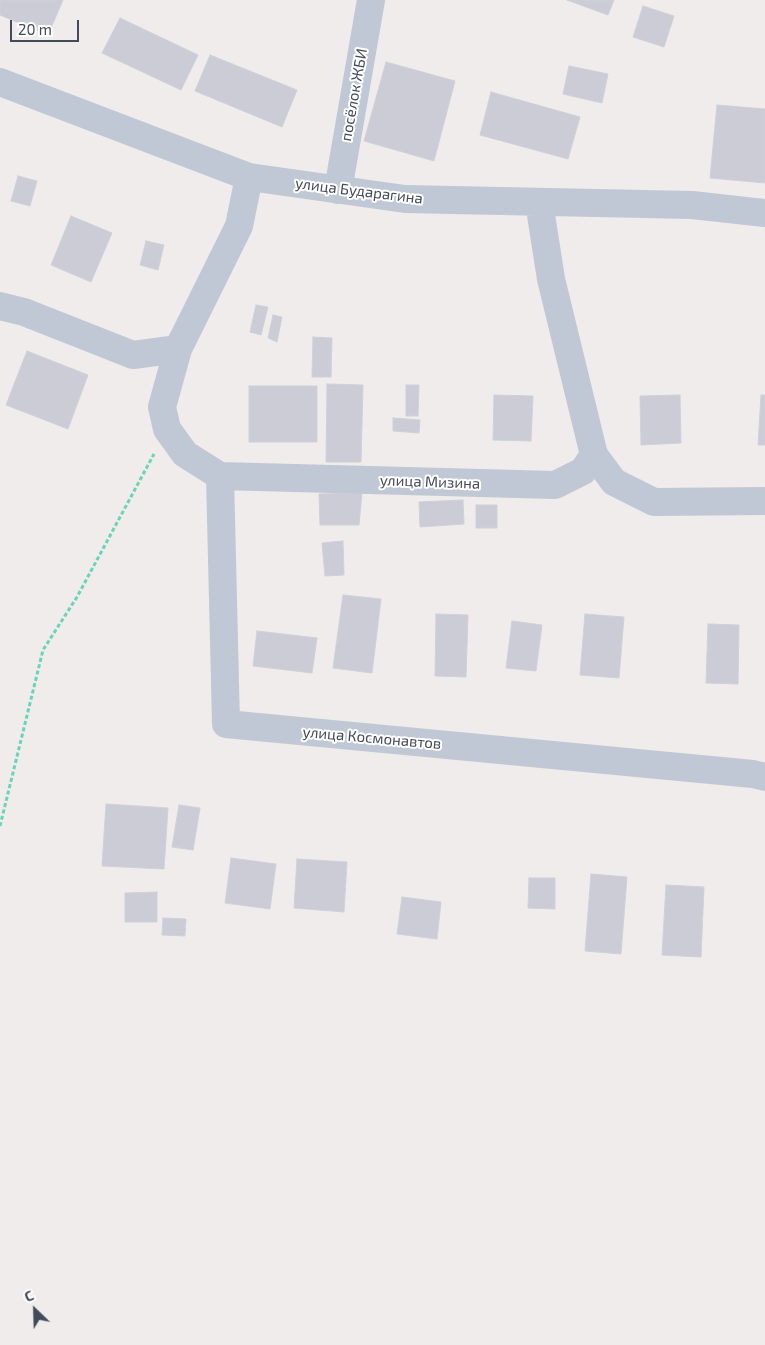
<!DOCTYPE html>
<html>
<head>
<meta charset="utf-8">
<style>
	body { margin:0 }
	#map { position:relative; width:765px; height:1345px; overflow:hidden; background:#efeceb; font-family:"Exo 2",sans-serif }
	canvas { display:block }
	.north { position:absolute; left:10px; top:1285px; width:50px; height:50px; -webkit-text-stroke:4px #fff; paint-order:stroke; rotate:336deg; font-size:14px; font-weight:700; line-height:20px; text-align:center; color:#434a5b }
	.north::after { content:''; display:block; margin:auto; width:18px; height:22px; background:#434a5b; clip-path:polygon(50% 0,100% 100%,50% 72%,0 100%) }
	.scale { position:absolute; left:10px; top:20px; width:69px; height:22px; box-sizing:border-box; border:2px solid #434a5b; border-top:0; padding-left:6px; font-size:15px; line-height:18px; white-space:nowrap; color:#434a5b; -webkit-text-stroke:4px #fff; paint-order:stroke }
</style>
</head>
<body>
<div id="map">
<canvas width="765" height="1345"></canvas>
<div class="north">С</div>
<div class="scale">20 m</div>
</div>
<script>
const ctx = document.querySelector('canvas').getContext('2d');
ctx.lineJoin = 'round';
function paint(path, color) { ctx.fillStyle = color; ctx.fill(path, 'evenodd'); }
const toPath = rows => new Path2D(rows.map(r => 'M' + r).join(''));
function trace(path, color, width, dash) { ctx.strokeStyle = color; ctx.lineWidth = width; ctx.lineCap = dash ? 'butt' : 'round'; ctx.setLineDash(dash || []); ctx.stroke(path); }
function label(font, color, halo, rows, align = 'center') {
  ctx.font = font + ' "Exo 2",sans-serif'; ctx.lineWidth = 4; ctx.setLineDash([]); ctx.textBaseline = 'middle'; ctx.strokeStyle = halo; ctx.fillStyle = color; for (const [text, x, y, turn = 0] of rows) {
    ctx.save(); ctx.translate(x, y); ctx.rotate((+turn || 0) * Math.PI / 180); ctx.textAlign = isNaN(turn) ? turn : align; if (halo) ctx.strokeText(text, 0, 0); ctx.fillText(text, 0, 0); ctx.restore();
  }
}
const building = toPath([
	[0,0,63,0,48,35,0,15,0,0],
	[567,0,614,0,608,15,567,0],
	[643,6,674,16,664,47,633,37,643,6],
	[120,18,198,55,181,90,102,53,120,18],
	[210,55,297,90,282,127,195,91,210,55],
	[386,62,455,81,434,161,364,141,386,62],
	[569,66,608,74,602,103,563,94,569,66],
	[491,92,580,117,568,159,480,135,491,92],
	[717,105,765,109,765,183,710,178,717,105],
	[18,176,37,181,30,206,11,201,18,176],
	[71,216,112,233,91,282,51,265,71,216],
	[146,241,164,245,158,270,140,265,146,241],
	[256,305,268,307,261,335,250,332,256,305],
	[273,315,282,317,277,342,268,338,273,315],
	[313,337,332,338,331,377,312,377,313,337],
	[27,351,88,375,68,429,6,405,27,351],
	[327,384,363,385,361,462,326,462,327,384],
	[406,385,419,385,418,416,406,416,406,385],
	[249,386,317,386,317,442,249,442,249,386],
	[494,395,533,396,531,441,493,440,494,395],
	[680,395,681,443,641,445,640,396,680,395],
	[761,395,765,395,765,445,758,445,761,395],
	[393,418,420,420,419,433,393,431,393,418],
	[362,493,359,525,320,525,319,494,362,493],
	[463,500,464,524,420,527,419,502,463,500],
	[476,505,497,505,497,528,476,528,476,505],
	[343,541,344,575,325,576,322,543,343,541],
	[343,595,381,599,372,673,333,668,343,595],
	[436,614,468,615,466,677,435,676,436,614],
	[585,614,624,617,619,678,580,675,585,614],
	[512,621,542,625,536,671,506,668,512,621],
	[708,624,739,625,738,684,706,683,708,624],
	[257,631,317,638,312,673,253,666,257,631],
	[106,804,168,808,164,869,102,866,106,804],
	[179,805,200,808,193,850,172,847,179,805],
	[231,858,276,864,270,909,225,903,231,858],
	[297,859,347,862,344,912,294,908,297,859],
	[591,874,627,877,621,954,585,951,591,874],
	[529,878,555,878,555,909,528,908,529,878],
	[666,885,704,887,701,957,662,955,666,885],
	[157,892,157,922,125,922,125,893,157,892],
	[402,897,441,902,437,939,397,934,402,897],
	[163,918,186,919,185,936,162,935,163,918]
]);
paint(building, '#cbccd5');
trace(building, '#cfd0d9', 1);
trace(toPath([
	[0,826,43,650,77,597,154,454]
]), '#69d4b7', 3, [4, 2.5]);
trace(toPath([
	[0,82,249,177,405,199,692,205,765,213],
	[249,177,239,226,178,349,162,407,167,429,185,454,220,476,555,485,583,471,594,455,614,482,654,502,765,501],
	[338,190,371,0],
	[539,202,551,279,594,455],
	[0,306,24,312,133,355,178,349],
	[220,476,226,724,753,774,765,777]
]), '#c0c7d5', 28);
label('15px', '#434a5b', '#fff', [
	["посёлок ЖБИ",354,95,-80],
	["улица Бударагина",359,191,7],
	["улица Мизина",430,482,2],
	["улица Космонавтов",372,738,5]
]);
</script>
</body>
</html>
